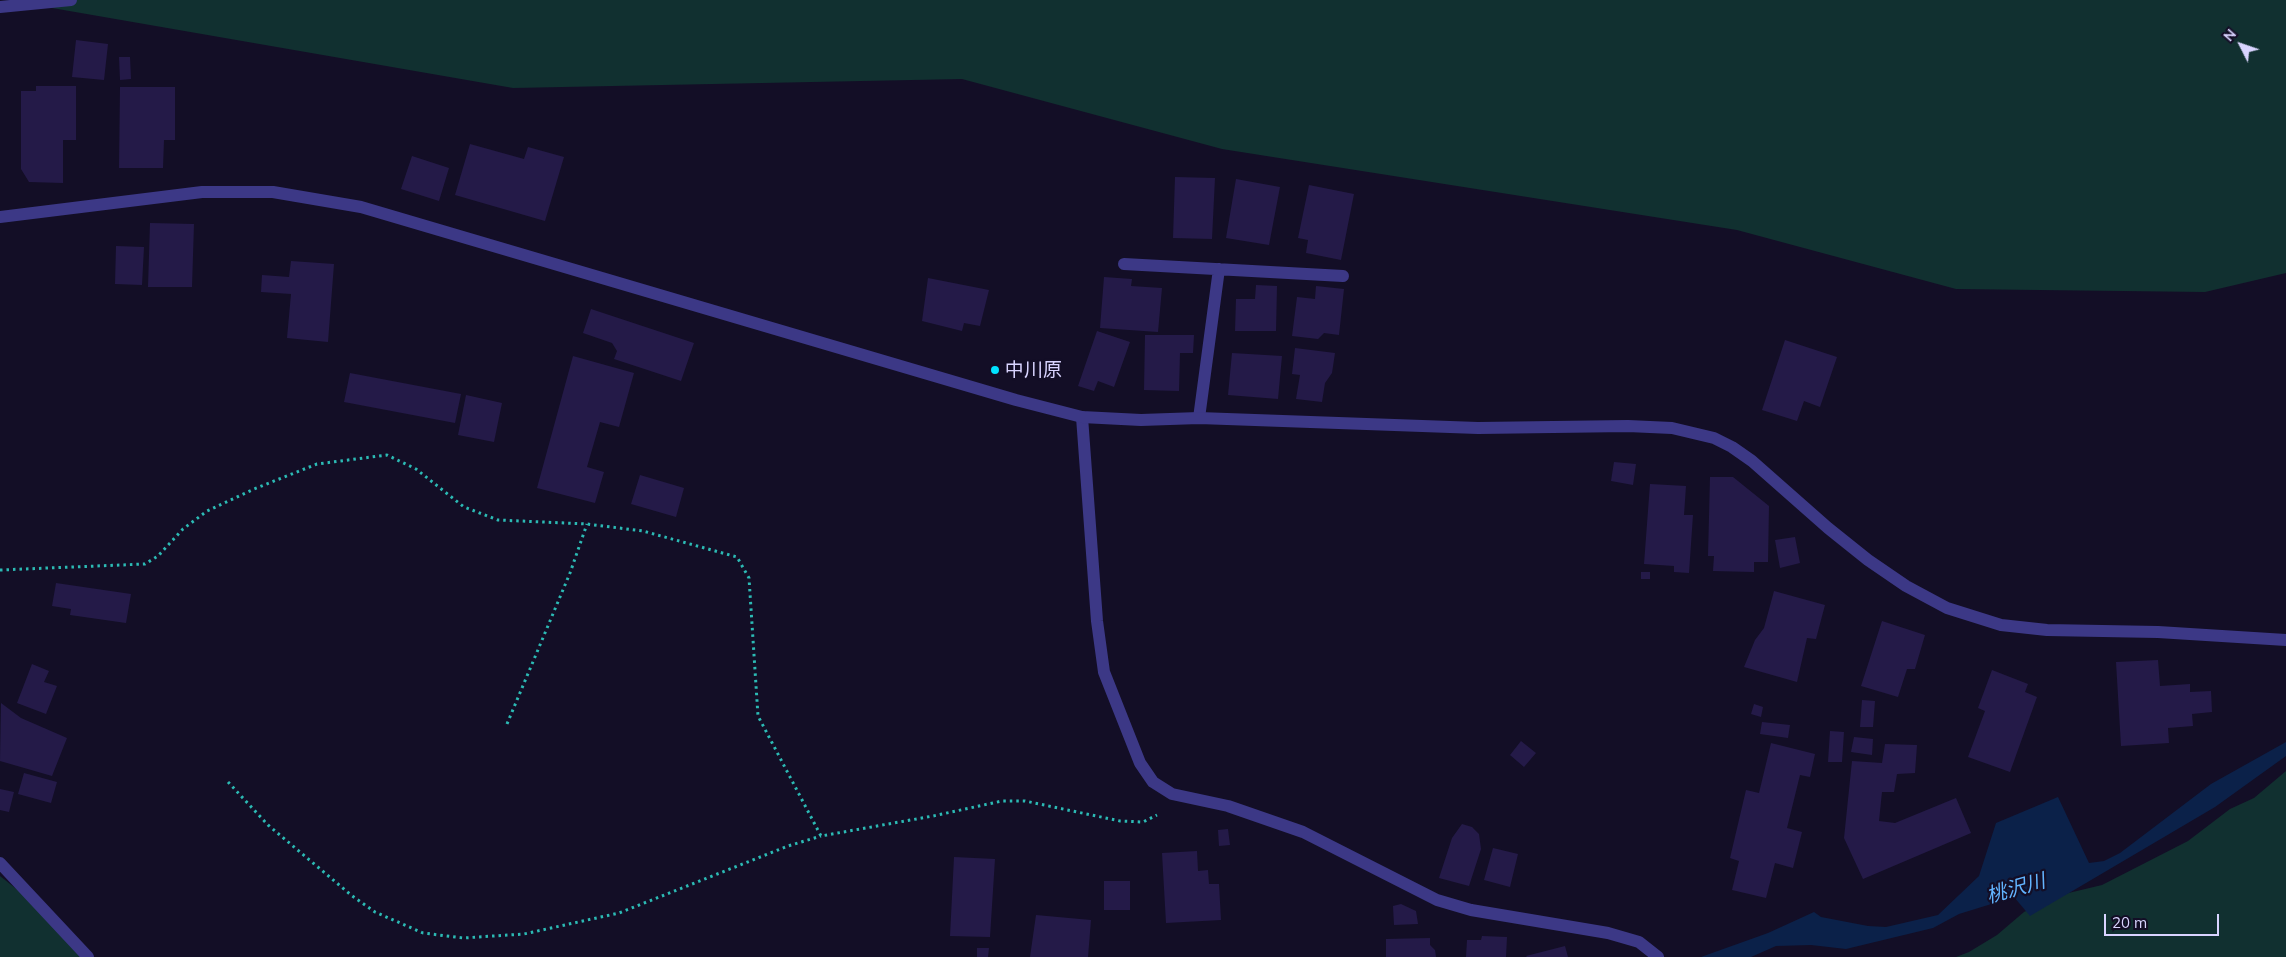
<!DOCTYPE html>
<html>
<head>
<meta charset="utf-8">
<style>
	body { margin:0 }
	#map { position:relative; width:2286px; height:957px; overflow:hidden; background:#130e26; font-family:Mulish,sans-serif }
	canvas { display:block }
	.north { position:absolute; left:2216px; top:20px; width:50px; height:50px; -webkit-text-stroke:4px #130e26; paint-order:stroke; rotate:311deg; font-size:14px; font-weight:700; line-height:20px; text-align:center; color:#d9d4ff }
	.north::after { content:''; display:block; margin:auto; width:18px; height:22px; background:#d9d4ff; clip-path:polygon(50% 0,100% 100%,50% 72%,0 100%) }
	.scale { position:absolute; left:2104px; top:914px; width:115px; height:22px; box-sizing:border-box; border:2px solid #d9d4ff; border-top:0; padding-left:6px; font-size:15px; line-height:18px; white-space:nowrap; color:#d9d4ff; -webkit-text-stroke:4px #130e26; paint-order:stroke }
</style>
</head>
<body>
<div id="map">
<canvas width="2286" height="957"></canvas>
<div class="north">N</div>
<div class="scale">20 m</div>
</div>
<script>
const ctx = document.querySelector('canvas').getContext('2d');
ctx.lineJoin = 'round';
function paint(path, color) { ctx.fillStyle = color; ctx.fill(path, 'evenodd'); }
const toPath = rows => new Path2D(rows.map(r => 'M' + r).join(''));
function trace(path, color, width, dash) { ctx.strokeStyle = color; ctx.lineWidth = width; ctx.lineCap = dash ? 'butt' : 'round'; ctx.setLineDash(dash || []); ctx.stroke(path); }
function label(font, color, halo, rows, align = 'center') {
  ctx.font = font + ' Mulish,"Noto Sans JP",sans-serif'; ctx.lineWidth = 4.5; ctx.setLineDash([]); ctx.textBaseline = 'middle'; ctx.strokeStyle = halo; ctx.fillStyle = color; for (const [text, x, y, turn = 0] of rows) {
    ctx.save(); ctx.translate(x, y); ctx.rotate((+turn || 0) * Math.PI / 180); ctx.textAlign = isNaN(turn) ? turn : align; if (halo) ctx.strokeText(text, 0, 0); ctx.fillText(text, 0, 0); ctx.restore();
  }
}
paint(toPath([
	[6,0,2286,0,2286,273,2205,292,1956,289,1737,230,1222,149,962,79,513,88],
	[2286,771,2286,957,1956,957,1969,952,1997,935,2024,912,2056,896,2102,885,2188,841,2230,809,2254,798],
	[0,876,49,915,88,957,0,957]
]), '#113030');
paint(toPath([
	[2286,742,2286,756,2215,807,2030,916,2014,897,1959,914,1933,928,1846,949,1811,945,1776,946,1751,957,1701,957,1768,933,1814,912,1821,917,1868,926,1886,927,1938,915,1979,876,1996,823,2058,797,2089,863,2104,861,2120,853,2211,784]
]), '#0b2149');
paint(toPath([
	[76,40,108,44,104,80,72,77],
	[119,57,130,57,131,79,120,80],
	[36,86,76,86,76,140,63,140,63,183,29,182,21,169,21,91,36,91],
	[120,87,175,87,175,140,164,140,163,168,119,168],
	[470,144,524,159,528,147,564,157,545,221,455,195],
	[412,156,449,168,439,201,401,189],
	[1175,177,1215,178,1212,239,1173,238],
	[1236,179,1280,187,1269,245,1226,238],
	[1309,185,1354,194,1341,260,1306,253,1308,240,1298,238],
	[150,223,194,224,192,287,148,287],
	[116,246,144,247,142,285,115,284],
	[291,261,334,264,328,342,287,338,291,294,261,292,262,275,289,277],
	[1104,277,1132,279,1131,286,1162,288,1158,332,1100,328],
	[928,278,989,290,980,326,964,323,962,331,922,321],
	[1256,285,1277,286,1276,331,1235,331,1236,299,1255,299],
	[1316,286,1344,289,1339,335,1324,333,1318,339,1292,336,1297,297,1315,299],
	[591,309,694,343,681,381,614,359,617,351,612,343,583,333],
	[1097,331,1130,342,1114,387,1098,381,1094,391,1078,386],
	[1145,335,1194,335,1193,353,1180,353,1179,391,1144,390],
	[1785,340,1837,357,1820,407,1804,401,1797,421,1762,410],
	[1295,348,1335,353,1332,373,1325,383,1322,402,1296,399,1300,375,1292,374],
	[1232,353,1282,356,1278,399,1228,395],
	[573,356,634,373,619,427,600,422,587,467,604,472,595,503,537,488],
	[350,373,461,394,455,423,344,402],
	[466,395,502,403,494,442,458,435],
	[1614,462,1636,464,1633,485,1611,481],
	[640,475,684,488,676,517,631,504],
	[1710,477,1733,477,1769,506,1768,562,1754,562,1754,572,1713,571,1714,556,1708,556],
	[1650,484,1686,486,1684,515,1693,515,1689,573,1674,572,1674,566,1644,564],
	[1795,537,1800,563,1780,568,1775,540],
	[1641,572,1650,572,1650,579,1641,579],
	[56,583,131,594,126,623,70,615,71,609,52,606],
	[1774,591,1825,605,1816,639,1807,638,1797,682,1744,667,1755,640,1764,628],
	[1882,621,1925,635,1915,669,1907,669,1898,697,1861,686],
	[2158,660,2160,686,2190,684,2190,692,2211,691,2212,712,2192,714,2193,726,2168,728,2169,743,2121,746,2116,662],
	[32,664,49,671,44,682,57,686,46,714,17,703],
	[1992,670,2028,684,2025,692,2037,697,2010,772,1968,757,1985,711,1978,708],
	[1862,700,1875,701,1873,727,1860,727],
	[1,703,21,718,67,738,52,776,0,761],
	[1754,704,1763,707,1761,717,1751,714],
	[1762,722,1790,725,1788,738,1760,734],
	[1830,731,1844,732,1842,762,1828,762],
	[1854,737,1873,739,1872,755,1851,752],
	[1521,741,1536,753,1524,767,1510,755],
	[1771,743,1815,754,1810,777,1800,775,1787,828,1802,832,1793,868,1775,863,1766,898,1732,890,1739,861,1730,858,1746,790,1759,793],
	[1885,744,1917,745,1915,773,1897,774,1894,792,1882,792,1879,821,1895,823,1956,798,1971,833,1863,879,1844,838,1852,761,1882,763],
	[24,773,57,782,51,803,18,794],
	[0,789,14,792,9,812,0,810],
	[1462,824,1472,827,1479,834,1481,849,1469,886,1439,878,1452,838],
	[1228,829,1230,845,1219,846,1218,830],
	[1493,848,1518,854,1510,887,1484,880],
	[1197,851,1198,871,1208,870,1209,884,1219,884,1221,920,1166,923,1162,853],
	[954,857,995,859,990,937,950,936],
	[1104,881,1130,881,1130,910,1104,910],
	[1401,904,1416,911,1418,924,1394,925,1393,906],
	[1036,915,1091,920,1088,957,1030,957],
	[1482,936,1507,937,1506,957,1466,957,1467,940,1481,940],
	[1430,938,1430,945,1435,950,1436,957,1386,957,1386,939],
	[1565,946,1568,957,1527,957,1526,956],
	[977,948,989,948,988,957,977,957]
]), '#241a48');
trace(toPath([
	[0,570,145,564,158,556,183,529,207,511,254,489,317,464,387,455,416,469,464,507,498,520,587,524,643,531,737,557,749,578,758,716,821,836,933,816,1002,801,1025,801,1120,821,1143,822,1157,815],
	[507,724,570,573,587,524],
	[228,782,268,825,351,895,375,912,423,933,463,938,524,934,619,913,788,846,821,836]
]), '#2cbab4', 3, [2.5, 4]);
trace(toPath([
	[1124,264,1343,276],
	[1199,418,1219,269]
]), '#3c3886', 12);
trace(toPath([
	[1082,417,1097,621,1104,672,1140,763,1153,782,1172,794,1228,806,1303,832,1437,900,1471,910,1608,933,1639,942,1658,957]
]), '#3c3886', 12);
trace(toPath([
	[0,7,71,0],
	[0,217,202,192,273,192,361,207,1016,400,1082,417,1141,420,1199,418,1478,428,1628,426,1672,428,1714,438,1732,447,1752,461,1828,528,1868,560,1906,586,1947,608,2001,625,2047,630,2158,632,2286,640],
	[0,863,88,957]
]), '#3c3886', 12);
for (const [x, y, r, color] of [
	[995,370,5,"#00e2ff"]
]) { const dot = new Path2D(); dot.arc(x, y, r, 0, 2 * Math.PI); ctx.fillStyle = color; ctx.fill(dot); trace(dot, '#130e26', 2); }
label('19px', '#d9d4ff', '#130e26', [
	["中川原",1005,370]
], 'left');
label('italic 20px', '#62b4ff', '#130e26', [
	["桃沢川",2016,889,-16]
]);
</script>
</body>
</html>
